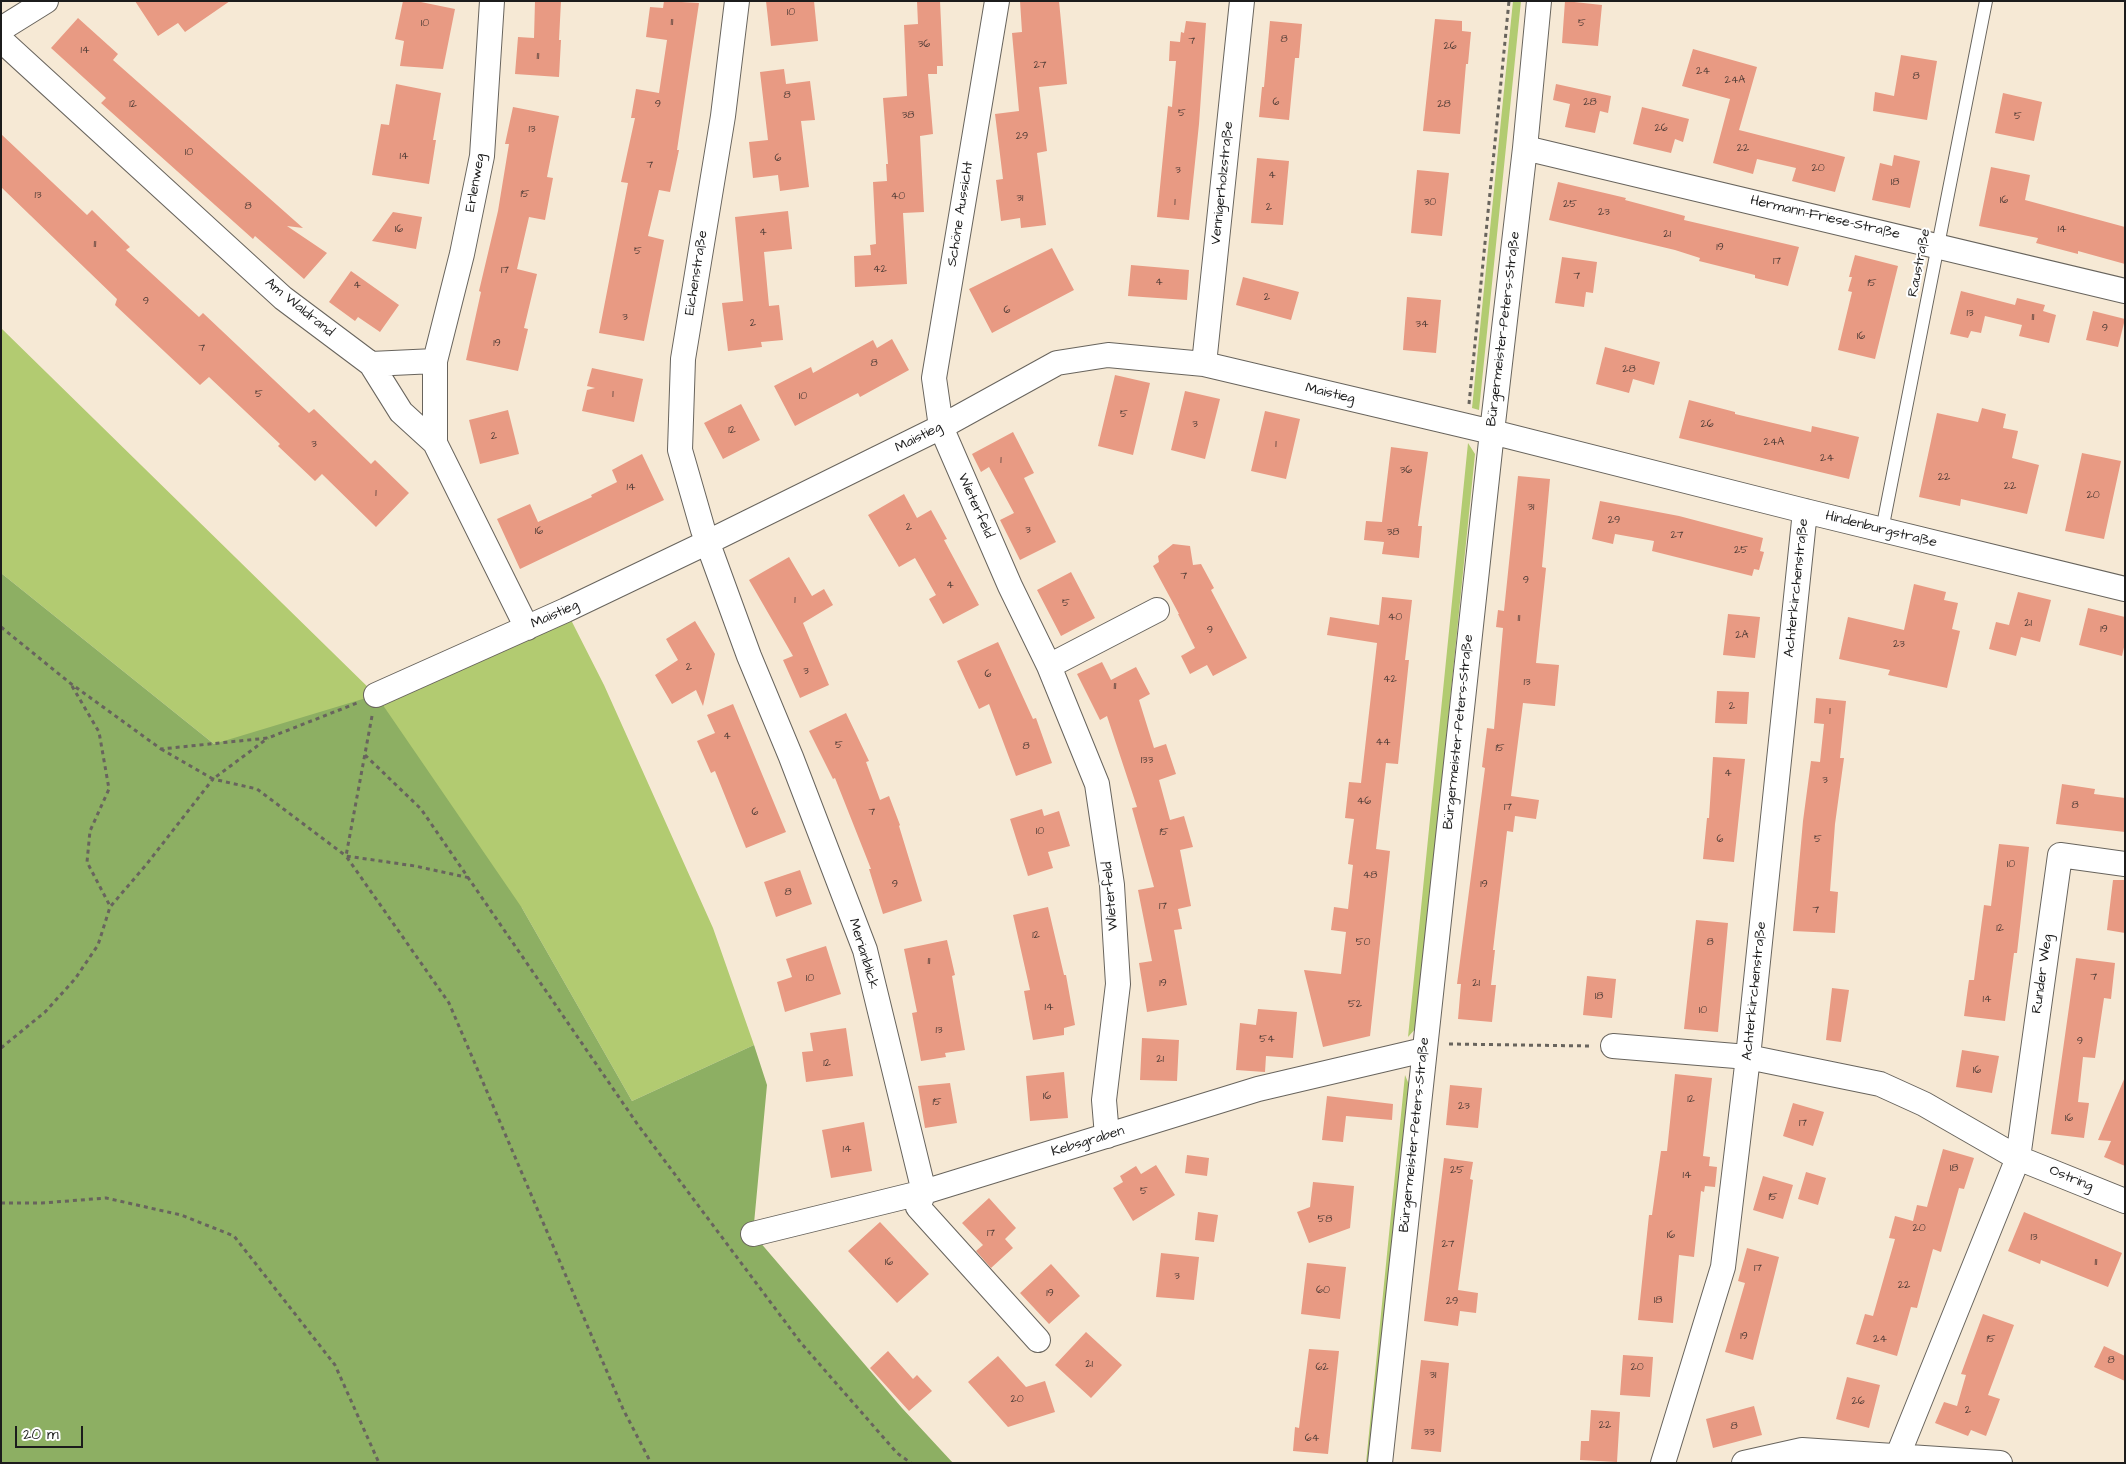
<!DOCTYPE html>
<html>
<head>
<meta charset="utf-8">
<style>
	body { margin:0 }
	#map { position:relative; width:2126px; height:1464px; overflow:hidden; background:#f6e9d5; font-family:"Architects Daughter",sans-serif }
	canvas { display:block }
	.frame { position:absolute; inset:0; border:2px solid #1c1c1c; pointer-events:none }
	.scale { position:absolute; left:15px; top:1426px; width:68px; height:22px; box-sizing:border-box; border:2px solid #1c1c1c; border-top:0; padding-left:6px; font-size:15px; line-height:18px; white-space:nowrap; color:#1c1c1c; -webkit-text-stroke:4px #fff; paint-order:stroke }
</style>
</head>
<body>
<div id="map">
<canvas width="2126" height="1464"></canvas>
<div class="frame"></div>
<div class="scale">20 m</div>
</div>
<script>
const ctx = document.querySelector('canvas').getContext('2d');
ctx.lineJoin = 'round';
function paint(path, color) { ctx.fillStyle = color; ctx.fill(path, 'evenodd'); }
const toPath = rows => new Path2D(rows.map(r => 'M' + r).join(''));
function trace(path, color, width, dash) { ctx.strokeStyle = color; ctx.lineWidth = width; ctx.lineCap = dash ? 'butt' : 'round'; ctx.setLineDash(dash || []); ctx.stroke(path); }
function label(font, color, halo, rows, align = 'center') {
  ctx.font = font + ' "Architects Daughter",sans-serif'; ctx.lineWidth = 4; ctx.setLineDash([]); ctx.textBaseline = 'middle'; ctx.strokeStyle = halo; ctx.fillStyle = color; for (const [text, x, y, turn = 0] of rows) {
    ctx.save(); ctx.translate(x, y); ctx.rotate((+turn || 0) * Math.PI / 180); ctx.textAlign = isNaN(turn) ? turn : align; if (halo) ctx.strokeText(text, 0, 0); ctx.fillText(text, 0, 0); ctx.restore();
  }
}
paint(toPath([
	[1513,1,1521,1,1479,410,1472,408],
	[1,328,376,695,570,618,604,685,713,928,754,1045,632,1101,522,908,268,738,214,744,1,573],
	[1468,443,1475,454,1417,1027,1408,1037],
	[1405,1075,1410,1087,1372,1463,1366,1463]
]), '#b2cb71');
paint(toPath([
	[1,573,214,744,376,695,522,908,632,1101,754,1045,767,1085,753,1234,902,1408,953,1463,1,1463]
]), '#8daf63');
paint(toPath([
	[135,1,230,1,185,32,178,23,158,36],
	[403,1,416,1,455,9,443,69,400,66,404,41,395,39],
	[535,1,561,1,559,40,561,40,559,77,515,74,518,37,534,38],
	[664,1,699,3,677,150,679,150,670,192,659,190,648,236,664,240,644,341,599,333,628,183,621,182,635,118,631,118,636,89,659,93,667,40,646,37,650,7,663,8],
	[766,1,814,1,818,41,771,46],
	[917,1,940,1,943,66,937,66,937,74,928,74,933,134,920,136,924,212,903,213,907,284,855,287,854,256,871,255,870,245,876,244,873,182,887,181,886,164,888,164,883,98,907,96,904,25,918,24],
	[1020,1,1059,1,1067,84,1039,87,1047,151,1037,153,1046,225,1021,228,1020,218,1001,221,996,180,1003,179,995,114,1019,111,1012,33,1022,32],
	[1565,1,1602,5,1598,46,1562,43],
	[78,18,118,54,113,60,303,228,287,226,327,253,304,279,255,236,253,239,101,103,106,98,51,48],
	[1435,19,1462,21,1462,31,1471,32,1468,64,1466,64,1460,134,1423,131],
	[1186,21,1206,23,1199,124,1189,220,1157,217,1168,106,1172,107,1176,61,1169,61,1170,41,1180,42,1181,32,1184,33],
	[1270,21,1302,24,1299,58,1295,58,1289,120,1259,117,1262,87,1264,87],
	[1693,49,1757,67,1739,130,1845,157,1835,192,1792,181,1796,168,1757,159,1753,174,1713,163,1730,99,1682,86],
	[1901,55,1937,61,1927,120,1873,111,1875,92,1894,96],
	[784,69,786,84,810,81,815,120,801,121,809,187,780,191,778,175,753,178,749,142,768,140,760,72],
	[396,84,441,93,433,140,436,140,429,184,372,175,381,124,389,125],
	[1556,84,1611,96,1608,113,1600,111,1595,133,1565,127,1570,104,1553,100],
	[2003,93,2042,102,2034,141,1995,133],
	[513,107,559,116,547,177,553,178,545,220,529,217,517,269,537,274,524,328,528,329,518,371,466,360,481,292,479,291,498,211,509,144,505,144],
	[1642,107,1689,119,1683,142,1675,139,1671,153,1633,144],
	[1,134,87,215,92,210,130,247,126,250,199,317,203,313,309,413,314,409,371,464,375,460,409,493,376,527,322,474,315,481,278,446,280,444,209,377,200,385,115,305,117,299,1,187],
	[1894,155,1920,161,1910,208,1872,200,1880,163,1892,166],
	[1257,158,1289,161,1283,225,1251,223],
	[1991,167,2030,175,2025,200,2125,227,2125,264,2078,251,2078,254,2036,243,2038,238,1979,226],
	[1417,170,1449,173,1442,236,1411,233],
	[1558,182,1626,198,1625,200,1685,216,1684,220,1799,247,1788,286,1755,278,1755,275,1699,261,1700,258,1675,250,1549,220],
	[788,211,792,249,764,252,769,306,779,305,783,340,761,342,762,347,728,351,722,303,743,301,735,217],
	[393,212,422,217,416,249,372,241],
	[1052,248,1074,290,992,333,969,289],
	[1855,255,1898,266,1875,359,1838,350,1852,292,1848,291,1852,277,1849,277],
	[1562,257,1597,262,1593,293,1586,292,1584,307,1555,303],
	[1131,265,1189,270,1187,300,1128,296],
	[351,271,399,305,380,332,358,317,355,321,329,302],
	[1243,277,1299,292,1291,320,1236,305],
	[1961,291,2015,305,2017,298,2045,305,2043,311,2056,315,2049,343,2019,336,2022,325,1985,316,1981,333,1971,331,1968,338,1950,334],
	[1407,297,1441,300,1436,353,1403,350],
	[2093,311,2125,319,2118,347,2086,340],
	[892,339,909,370,860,397,858,393,795,426,774,386,811,367,813,373,873,340,877,348],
	[1605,347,1660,362,1654,385,1633,379,1629,393,1596,384],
	[592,368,643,379,634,422,582,411,587,390,595,388,587,386],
	[1115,375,1150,383,1133,455,1098,446],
	[1185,391,1220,399,1205,459,1171,450],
	[1689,400,1735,412,1735,414,1811,432,1812,426,1859,437,1849,479,1679,438],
	[741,404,760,440,723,459,704,423],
	[1982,408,2006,414,2003,428,2018,431,2012,458,2039,465,2027,514,1961,499,1960,506,1919,497,1937,413,1978,422],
	[508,410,519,454,480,464,469,420],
	[1265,411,1300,419,1286,479,1251,471],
	[1013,432,1034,473,1024,478,1056,542,1020,560,1000,520,1014,513,989,467,981,472,972,454],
	[1391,447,1428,452,1418,526,1422,526,1419,558,1382,554,1384,542,1364,540,1366,521,1382,522],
	[2082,453,2121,461,2104,539,2065,531],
	[642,454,664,500,520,569,497,519,530,504,538,522,592,497,591,495,617,482,612,470],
	[1518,476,1550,479,1542,567,1546,568,1536,663,1559,665,1555,706,1523,703,1511,796,1539,800,1536,819,1515,816,1513,832,1507,831,1493,950,1495,950,1491,985,1496,985,1492,1022,1458,1019,1461,984,1457,984,1485,768,1482,767,1487,728,1494,729,1503,628,1496,627,1498,610,1504,611],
	[904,494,917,518,931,510,947,539,944,540,979,605,943,624,929,599,936,595,915,558,899,567,868,515],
	[1600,501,1679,516,1763,538,1760,551,1764,552,1759,570,1754,569,1752,576,1652,551,1654,541,1615,534,1613,544,1592,539],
	[1173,544,1190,546,1193,565,1201,564,1214,588,1211,590,1247,658,1213,676,1207,665,1190,674,1181,656,1195,648,1178,614,1179,614,1153,566,1159,562,1158,556],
	[789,557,812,596,824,589,833,605,803,623,829,685,800,698,783,660,793,656,749,580],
	[1071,572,1095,618,1061,636,1037,590],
	[1914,584,1946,592,1944,600,1958,603,1952,629,1960,631,1947,688,1888,675,1890,670,1839,659,1848,617,1904,630],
	[2018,592,2051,600,2040,642,2021,637,2016,656,1989,649,1996,622,2009,625],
	[1382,597,1412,600,1405,660,1409,660,1398,764,1386,763,1376,849,1390,851,1370,1036,1323,1047,1304,970,1341,974,1346,932,1331,930,1334,907,1348,909,1353,865,1348,864,1354,819,1345,818,1349,782,1361,783,1377,643,1327,635,1330,617,1379,625],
	[2088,608,2125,617,2125,643,2122,656,2079,645],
	[1728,614,1760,617,1755,658,1723,655],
	[695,621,715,654,703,706,696,690,672,704,655,675,678,660,666,639],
	[998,642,1033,719,1036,718,1052,763,1016,776,989,704,979,709,957,661],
	[1102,662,1111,680,1136,667,1150,694,1139,700,1154,748,1166,744,1176,774,1159,780,1170,820,1184,816,1193,847,1180,850,1191,906,1178,909,1182,929,1174,930,1187,1005,1147,1012,1139,963,1152,961,1138,890,1154,887,1132,808,1137,807,1107,716,1100,720,1077,674],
	[1717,691,1749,692,1747,724,1715,723],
	[1816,698,1846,701,1840,758,1844,758,1835,824,1830,891,1838,892,1835,933,1793,931,1803,821,1811,761,1820,762,1824,724,1814,723],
	[733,704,786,832,746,848,715,771,711,773,697,741,715,733,707,715],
	[846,713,869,761,866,762,880,800,889,796,900,825,899,826,922,901,883,914,869,869,871,869,835,778,833,779,809,731],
	[1713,757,1745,759,1734,862,1703,859,1707,818,1709,818],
	[2062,784,2095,789,2094,794,2125,798,2125,832,2056,824],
	[1042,809,1044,816,1059,811,1070,846,1048,852,1053,868,1028,876,1010,819],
	[1999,844,2029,847,2017,953,2014,953,2005,1021,1964,1016,1969,980,1974,980,1984,905,1991,906],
	[800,870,812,904,776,917,764,882],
	[2113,880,2125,880,2125,933,2107,930],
	[1048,907,1064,975,1066,975,1075,1025,1064,1028,1064,1035,1033,1040,1024,991,1030,990,1013,915],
	[1696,920,1728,923,1718,1032,1684,1029],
	[947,940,955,975,952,976,965,1050,945,1053,946,1057,921,1061,912,1013,917,1012,904,949],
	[826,946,841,994,785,1012,777,982,792,977,786,959],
	[2076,958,2115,963,2111,999,2104,998,2095,1058,2083,1057,2078,1102,2089,1103,2084,1138,2051,1134],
	[1587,976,1616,979,1612,1018,1583,1015],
	[1832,988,1849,990,1841,1042,1826,1040],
	[1258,1009,1297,1012,1293,1058,1266,1056,1265,1072,1236,1070,1240,1023,1256,1025],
	[846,1028,853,1076,806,1082,802,1052,813,1051,810,1033],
	[1142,1038,1179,1040,1177,1081,1140,1080],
	[1962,1050,1999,1056,1992,1093,1956,1087],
	[1064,1072,1068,1118,1030,1121,1026,1076],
	[1675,1074,1712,1078,1703,1156,1710,1157,1709,1166,1717,1167,1715,1187,1705,1186,1704,1192,1701,1191,1694,1257,1679,1255,1673,1323,1638,1320,1649,1215,1652,1215,1661,1151,1667,1151],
	[2125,1077,2125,1166,2104,1157,2111,1141,2098,1140],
	[950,1083,957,1123,925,1128,918,1086],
	[1450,1085,1482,1088,1478,1128,1446,1125],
	[1327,1096,1393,1104,1392,1120,1346,1116,1343,1142,1322,1140],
	[1793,1103,1824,1112,1813,1146,1783,1136],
	[864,1122,872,1171,831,1178,822,1130],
	[1943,1149,1974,1158,1964,1189,1959,1188,1941,1252,1933,1249,1917,1308,1911,1307,1897,1356,1856,1344,1865,1314,1873,1316,1895,1239,1889,1238,1895,1216,1913,1221,1917,1205,1927,1207],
	[1187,1155,1209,1158,1207,1176,1185,1173],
	[1444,1158,1473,1162,1470,1179,1473,1180,1458,1290,1478,1293,1476,1313,1460,1311,1458,1326,1424,1321],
	[1156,1165,1175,1195,1133,1221,1113,1188,1123,1182,1120,1176,1136,1166,1141,1174],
	[1806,1172,1826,1178,1818,1205,1798,1199],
	[1763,1176,1793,1185,1783,1219,1753,1210],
	[1313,1182,1354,1186,1350,1228,1309,1243,1297,1212,1310,1207],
	[989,1198,1016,1228,1005,1239,1013,1248,991,1268,976,1251,983,1245,962,1223],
	[1198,1212,1218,1215,1214,1242,1195,1240],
	[2024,1212,2122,1253,2108,1287,2041,1260,2040,1264,2008,1251],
	[880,1222,929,1274,897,1303,848,1251],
	[1747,1248,1779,1257,1753,1360,1725,1352,1745,1283,1738,1281],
	[1161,1253,1199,1257,1194,1300,1156,1297],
	[1307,1263,1346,1267,1340,1319,1301,1314],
	[1051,1264,1080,1296,1049,1324,1020,1293],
	[1983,1314,2014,1325,1988,1395,2000,1399,1986,1436,1971,1430,1968,1436,1935,1423,1944,1402,1957,1406,1966,1375,1961,1374],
	[1086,1332,1122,1365,1091,1398,1055,1365],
	[2104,1346,2125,1356,2125,1381,2094,1367],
	[1309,1349,1339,1351,1328,1454,1293,1451,1295,1427,1299,1428],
	[888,1351,913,1379,917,1375,932,1391,909,1411,870,1368],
	[1623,1355,1653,1357,1650,1397,1620,1395],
	[998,1356,1026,1387,1045,1381,1055,1412,1008,1427,968,1382],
	[1421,1360,1449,1363,1441,1452,1411,1449],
	[1847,1377,1880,1385,1869,1428,1836,1419],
	[1754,1406,1762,1435,1713,1448,1706,1419],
	[1591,1410,1620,1412,1617,1462,1580,1460,1581,1441,1589,1441]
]), '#e89a83');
const service = toPath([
	[1882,530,1986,1]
]);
const minor = toPath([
	[737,1,723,116,683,359,680,450,703,530,749,656,791,757,865,950,924,1192,918,1207,1038,1340],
	[997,1,934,378,941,427,1010,586,1049,666,1097,784,1112,885,1118,984,1104,1100,1107,1136],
	[1,29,46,1],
	[1,40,283,298,371,364,401,412,435,443,527,628],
	[1525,148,2125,291],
	[371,364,435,361],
	[1204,364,1242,1],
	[435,443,435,361,462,254,482,156,492,1],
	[1049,666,1157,610],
	[376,695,566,610,708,542,941,427,1057,363,1108,355,1204,364,1492,432,1805,511,2125,589],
	[1613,1046,1748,1057,1880,1084,1924,1104,2018,1158,2125,1201],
	[753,1234,924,1192,1258,1089,1424,1050],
	[1380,1463,1492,432,1525,148,1539,1],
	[1663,1463,1723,1267,1748,1057,1805,511],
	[1744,1463,1802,1450,2000,1463],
	[1896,1463,1898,1455,2018,1158,2060,855,2125,864]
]);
trace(service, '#68645d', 14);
trace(minor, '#68645d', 26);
trace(toPath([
	[1469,404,1509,1],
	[1,627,70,683,161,749,268,738,357,703],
	[72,686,99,732,109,789,90,831,87,862,110,906],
	[372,716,346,856,449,1003,623,1409,651,1463],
	[161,749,213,779,268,738],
	[365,755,421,809,638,1125,801,1343,897,1453,911,1463],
	[1449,1044,1590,1046],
	[1,1048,45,1012,75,979,98,945,110,907,146,865,213,779,257,789,346,856,415,866,470,878],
	[1,1203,42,1203,106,1198,181,1215,234,1236,335,1365,379,1463]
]), '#68645d', 3, [4, 4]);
trace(service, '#fff', 12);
trace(minor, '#fff', 24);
label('11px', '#4f3c36', null, [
	["10",791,13],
	["11",672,23],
	["10",425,24],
	["5",1582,24],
	["8",1284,40],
	["7",1192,42],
	["36",924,45],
	["26",1450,47],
	["14",85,51],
	["11",538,57],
	["27",1040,66],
	["24",1703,72],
	["8",1916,77],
	["24A",1735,81],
	["8",787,96],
	["6",1276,103],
	["28",1590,103],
	["12",133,105],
	["9",658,105],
	["28",1444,105],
	["5",1182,114],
	["38",908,116],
	["5",2018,117],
	["26",1661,129],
	["13",532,130],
	["29",1022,137],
	["22",1743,149],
	["10",189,153],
	["14",404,157],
	["6",778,159],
	["7",650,166],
	["20",1818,169],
	["3",1178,171],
	["4",1272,176],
	["18",1895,183],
	["15",525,195],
	["13",38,196],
	["40",898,197],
	["31",1020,199],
	["16",2004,201],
	["1",1175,203],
	["30",1430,203],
	["25",1570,205],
	["8",248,207],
	["2",1269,208],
	["23",1604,213],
	["16",399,230],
	["14",2062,230],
	["4",763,233],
	["21",1667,235],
	["11",95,245],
	["19",1720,248],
	["5",638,252],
	["17",1777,262],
	["42",880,270],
	["17",505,271],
	["7",1577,277],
	["4",1159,283],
	["15",1872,284],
	["4",357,286],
	["2",1267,298],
	["9",146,302],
	["6",1007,311],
	["13",1970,314],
	["3",625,318],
	["11",2033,318],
	["2",753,324],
	["34",1422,325],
	["9",2105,329],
	["16",1861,337],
	["19",497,344],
	["7",202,349],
	["8",874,364],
	["28",1629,370],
	["5",259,395],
	["1",613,395],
	["10",803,397],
	["5",1124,415],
	["3",1195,425],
	["26",1707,425],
	["12",732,431],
	["2",494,437],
	["24A",1774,443],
	["3",314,445],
	["1",1276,445],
	["24",1827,459],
	["1",1001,461],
	["36",1406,471],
	["22",1944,478],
	["22",2010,487],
	["14",631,488],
	["1",376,494],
	["20",2093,496],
	["31",1531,508],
	["29",1614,521],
	["2",909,528],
	["3",1028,531],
	["16",539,532],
	["38",1393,533],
	["27",1677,536],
	["25",1741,551],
	["7",1184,577],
	["9",1526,581],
	["4",950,586],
	["1",795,601],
	["5",1066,604],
	["40",1395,618],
	["11",1519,619],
	["21",2028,624],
	["19",2104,630],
	["9",1210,631],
	["2A",1742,636],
	["23",1899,645],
	["2",689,668],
	["3",806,672],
	["6",988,675],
	["42",1390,680],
	["13",1527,683],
	["11",1115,687],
	["2",1732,707],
	["1",1830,712],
	["4",727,737],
	["44",1383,743],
	["5",839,746],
	["8",1026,747],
	["15",1500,749],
	["133",1147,761],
	["4",1728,774],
	["3",1825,781],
	["46",1364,802],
	["8",2075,806],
	["17",1508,808],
	["6",755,813],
	["7",872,813],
	["10",1040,832],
	["15",1164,833],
	["6",1720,840],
	["5",1818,840],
	["10",2011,865],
	["48",1370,876],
	["9",895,885],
	["19",1484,885],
	["8",788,893],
	["17",1163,907],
	["7",1816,911],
	["12",2000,929],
	["12",1036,936],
	["50",1363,943],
	["8",1710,943],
	["11",929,962],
	["7",2094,978],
	["10",810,979],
	["19",1163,984],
	["21",1476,984],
	["18",1599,997],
	["14",1987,1000],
	["52",1355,1005],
	["14",1049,1008],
	["10",1703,1011],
	["13",939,1031],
	["54",1267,1040],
	["9",2080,1042],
	["21",1160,1060],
	["12",827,1064],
	["16",1977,1071],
	["16",1047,1097],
	["12",1691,1100],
	["15",937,1103],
	["23",1464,1107],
	["16",2069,1119],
	["17",1803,1124],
	["14",847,1150],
	["18",1954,1169],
	["25",1457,1171],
	["14",1687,1176],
	["5",1144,1192],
	["15",1773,1198],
	["58",1325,1220],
	["20",1919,1229],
	["17",991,1234],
	["16",1671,1236],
	["13",2034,1238],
	["27",1448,1245],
	["16",889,1263],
	["11",2096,1263],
	["17",1758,1269],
	["3",1177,1277],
	["22",1904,1286],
	["60",1323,1291],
	["19",1050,1294],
	["18",1658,1301],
	["29",1452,1302],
	["19",1744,1337],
	["24",1880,1340],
	["15",1991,1340],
	["8",2111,1361],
	["21",1089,1365],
	["62",1322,1368],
	["20",1637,1368],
	["31",1433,1376],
	["20",1017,1400],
	["26",1858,1402],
	["2",1968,1411],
	["22",1605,1426],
	["8",1734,1427],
	["33",1429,1433],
	["64",1312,1439]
]);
label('14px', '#1c1c1c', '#fff', [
	["Erlenweg",476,183,-80],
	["Vennigerholzstraße",1223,183,-84],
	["Schöne Aussicht",961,214,-81],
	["Hermann-Friese-Straße",1825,218,13],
	["Raustraße",1920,263,-79],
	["Eichenstraße",697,273,-81],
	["Am Waldrand",299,308,39],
	["Bürgermeister-Peters-Straße",1504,329,-83],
	["Maistieg",1330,394,13],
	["Maistieg",919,438,-27],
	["Wieterfeld",975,506,66],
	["Hindenburgstraße",1881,530,14],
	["Achterkirchenstraße",1797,588,-84],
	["Maistieg",555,615,-24],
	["Bürgermeister-Peters-Straße",1459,732,-84],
	["Wieterfeld",1111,896,-95],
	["Merianblick",863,954,73],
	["Runder Weg",2043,974,-82],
	["Achterkirchenstraße",1755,991,-84],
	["Bürgermeister-Peters-Straße",1415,1135,-84],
	["Kebsgraben",1088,1142,-17],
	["Ostring",2071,1179,22]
]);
</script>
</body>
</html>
